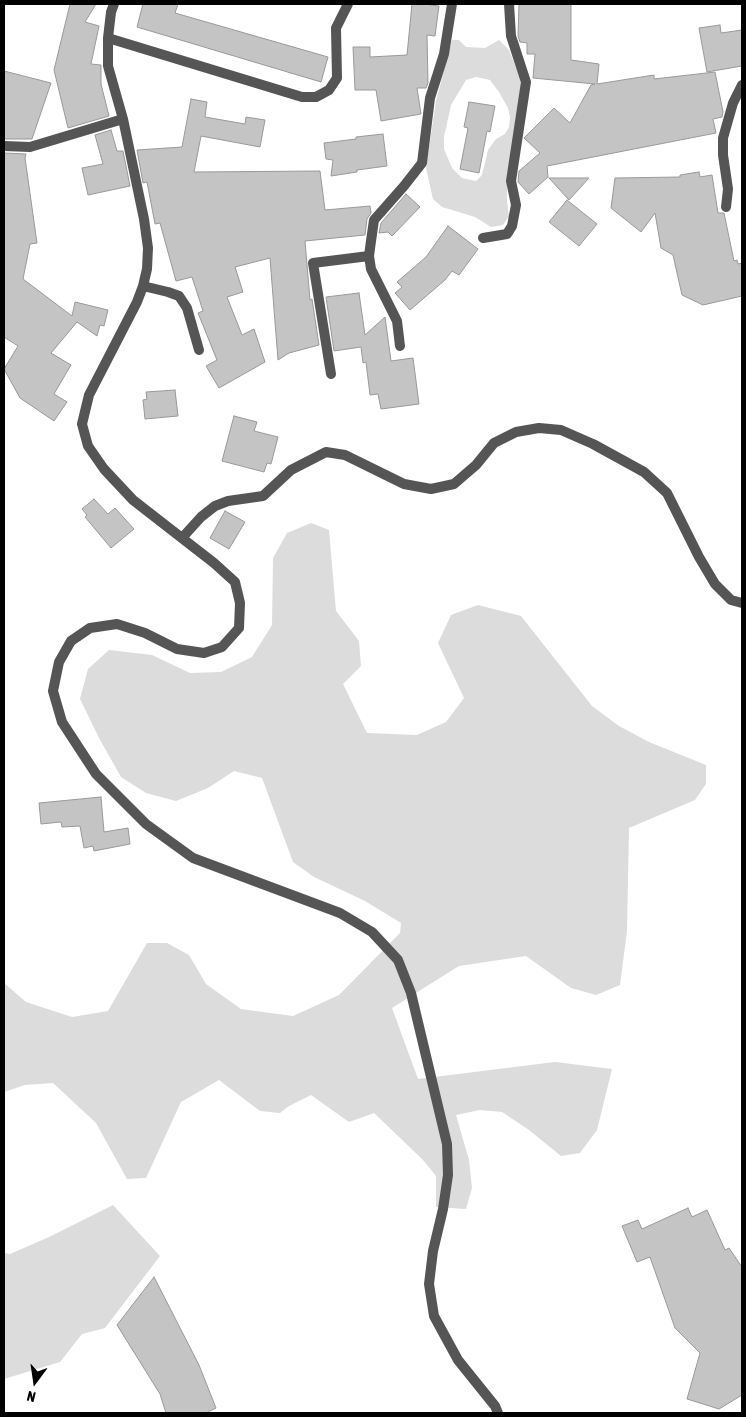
<!DOCTYPE html>
<html>
<head>
<meta charset="utf-8">
<style>
	body { margin:0 }
	#map { position:relative; width:746px; height:1417px; overflow:hidden; background:#fff; font-family:"Asap Condensed",sans-serif }
	canvas { display:block }
	.frame { position:absolute; inset:0; border:5px solid #000; pointer-events:none }
	.north { position:absolute; left:10px; top:1357px; width:50px; height:50px; -webkit-text-stroke:4px #fff; paint-order:stroke; rotate:194deg; font-size:14px; font-weight:700; line-height:20px; text-align:center; color:#000 }
	.north::after { content:''; display:block; margin:auto; width:18px; height:22px; background:#000; clip-path:polygon(50% 0,100% 100%,50% 72%,0 100%) }
</style>
</head>
<body>
<div id="map">
<canvas width="746" height="1417"></canvas>
<div class="frame"></div>
<div class="north">N</div>
</div>
<script>
const ctx = document.querySelector('canvas').getContext('2d');
ctx.lineJoin = 'round';
function paint(path, color) { ctx.fillStyle = color; ctx.fill(path, 'evenodd'); }
const toPath = rows => new Path2D(rows.map(r => 'M' + r).join(''));
function trace(path, color, width, dash) { ctx.strokeStyle = color; ctx.lineWidth = width; ctx.lineCap = dash ? 'butt' : 'round'; ctx.setLineDash(dash || []); ctx.stroke(path); }
paint(toPath([
	[452,40,459,40,466,47,485,48,499,40,509,50,521,80,519,115,507,175,507,202,509,216,503,225,491,227,475,217,442,207,433,199,426,168,436,101],
	[476,77,490,80,499,92,508,108,510,117,509,127,505,134,496,139,488,150,482,175,476,181,462,178,452,168,444,149,444,137,451,105,466,80],
	[311,523,329,530,336,611,359,641,361,666,343,684,367,733,417,735,446,722,464,698,438,643,451,615,478,605,521,616,592,706,619,726,649,742,706,765,706,784,695,800,629,828,627,931,620,985,596,995,571,988,526,956,459,966,392,1008,418,1079,555,1062,612,1069,597,1130,580,1153,561,1156,529,1130,502,1112,480,1110,456,1115,469,1160,472,1188,466,1209,436,1207,436,1176,423,1160,374,1113,349,1122,311,1095,289,1106,280,1113,260,1111,219,1080,181,1102,146,1178,127,1179,96,1123,53,1083,25,1085,4,1092,4,983,26,1002,72,1017,108,1011,147,943,167,943,189,955,206,984,241,1009,293,1016,339,995,400,933,401,923,365,901,314,877,293,862,262,778,234,771,208,788,176,801,146,793,121,777,99,738,80,699,88,669,109,650,152,655,190,673,221,672,252,657,272,625,273,558,287,533],
	[113,1205,160,1256,105,1328,82,1334,60,1362,4,1379,4,1253,10,1254,49,1237]
]), '#dcdcdc');
const building = toPath([
	[70,4,96,4,85,22,99,26,91,64,101,65,101,84,109,116,68,128,54,70,70,4],
	[143,4,178,4,175,13,328,57,321,82,137,27,143,4],
	[412,4,430,4,430,5,439,6,435,36,427,35,428,83,426,88,417,88,421,114,381,121,376,90,355,90,353,47,370,47,370,57,407,55,412,4],
	[519,4,571,4,571,60,599,64,597,84,654,75,654,79,715,72,723,112,722,117,713,119,716,133,547,166,548,177,529,194,518,182,519,171,540,153,524,138,554,108,570,123,591,85,595,84,533,78,535,54,527,54,527,43,520,42,518,36,519,4],
	[720,25,721,33,742,30,742,66,707,72,699,28,720,25],
	[4,71,51,83,32,139,4,139,4,71],
	[191,99,207,102,205,117,245,124,246,117,265,120,260,147,201,136,194,172,320,171,325,210,370,206,371,213,367,219,365,235,305,241,310,300,312,299,319,345,289,353,278,360,270,258,235,267,243,292,227,297,242,335,254,329,265,362,219,388,206,366,217,360,198,313,203,311,192,277,176,281,160,223,155,224,147,182,143,183,137,150,182,147,191,99],
	[469,102,495,106,490,132,487,131,479,173,460,169,468,128,464,127,469,102],
	[111,130,117,151,123,151,130,186,88,195,82,168,103,164,95,135,111,130],
	[383,134,387,166,357,170,357,172,331,176,333,160,326,159,324,143,356,139,356,137,383,134],
	[4,153,26,154,25,158,37,243,30,244,23,279,72,316,75,302,108,310,104,326,100,325,97,336,77,322,51,353,71,365,54,394,67,402,54,421,20,398,4,369,18,346,4,337,4,153],
	[699,172,700,177,712,175,718,213,724,213,734,261,737,260,738,264,742,263,742,296,703,305,682,295,673,255,661,248,655,213,641,232,611,208,615,178,680,177,680,175,699,172],
	[549,178,589,178,569,200,549,178],
	[406,194,420,207,392,236,388,232,379,233,381,223,406,194],
	[567,200,597,224,579,246,549,222,567,200],
	[448,226,478,249,459,275,452,271,445,280,410,310,395,293,402,287,397,282,426,257,448,226],
	[359,293,365,335,385,317,391,361,413,358,419,404,381,409,378,394,370,395,366,362,363,363,361,347,334,351,326,297,359,293],
	[175,390,178,416,145,419,143,400,147,399,146,392,175,390],
	[234,416,257,422,254,431,278,437,271,464,267,463,264,472,222,461,234,416],
	[94,499,108,514,115,508,134,529,111,548,85,517,87,515,82,509,94,499],
	[225,511,245,522,229,549,210,538,225,511],
	[101,797,104,832,128,828,130,844,94,851,93,846,84,848,80,826,62,827,61,822,41,824,39,803,101,797],
	[688,1208,692,1217,707,1210,725,1250,729,1248,742,1267,742,1395,719,1409,687,1399,700,1353,675,1328,650,1257,637,1262,622,1226,638,1220,642,1229,688,1208],
	[154,1277,199,1365,216,1408,206,1413,166,1413,160,1394,117,1325,154,1277]
]);
paint(building, '#c4c4c4');
trace(building, '#999', 1);
trace(toPath([
	[114,4,111,12,108,38,108,66,123,119,144,219,148,248,147,269,143,286,137,302,89,395,82,424,88,446,104,469,133,500,214,563,235,582,240,603,239,628,222,647,204,653,177,649,145,633,117,624,90,628,71,641,59,662,53,691,62,722,96,774,146,824,193,858,340,913,372,932,398,960,411,993,447,1144,448,1175,443,1209,433,1251,429,1284,434,1316,458,1360,495,1406,498,1413],
	[108,38,302,97,316,97,329,90,337,78,336,28,348,4],
	[4,146,30,147,123,119],
	[726,207,728,189,723,155,723,138,733,103,742,85],
	[483,238,507,234,512,226,516,205,511,181,526,82,511,36,509,4],
	[143,286,168,292,179,296,187,308,199,350],
	[400,346,397,321,371,269,369,256,371,241,374,220,404,186,422,163,430,98,444,54,452,4],
	[331,374,313,263,369,256],
	[182,538,201,517,215,506,228,501,263,496,291,470,326,452,345,455,404,484,431,489,454,484,476,465,494,443,516,432,539,428,561,430,593,444,644,472,667,493,699,557,715,584,731,600,742,603]
]), '#555', 10);
</script>
</body>
</html>
